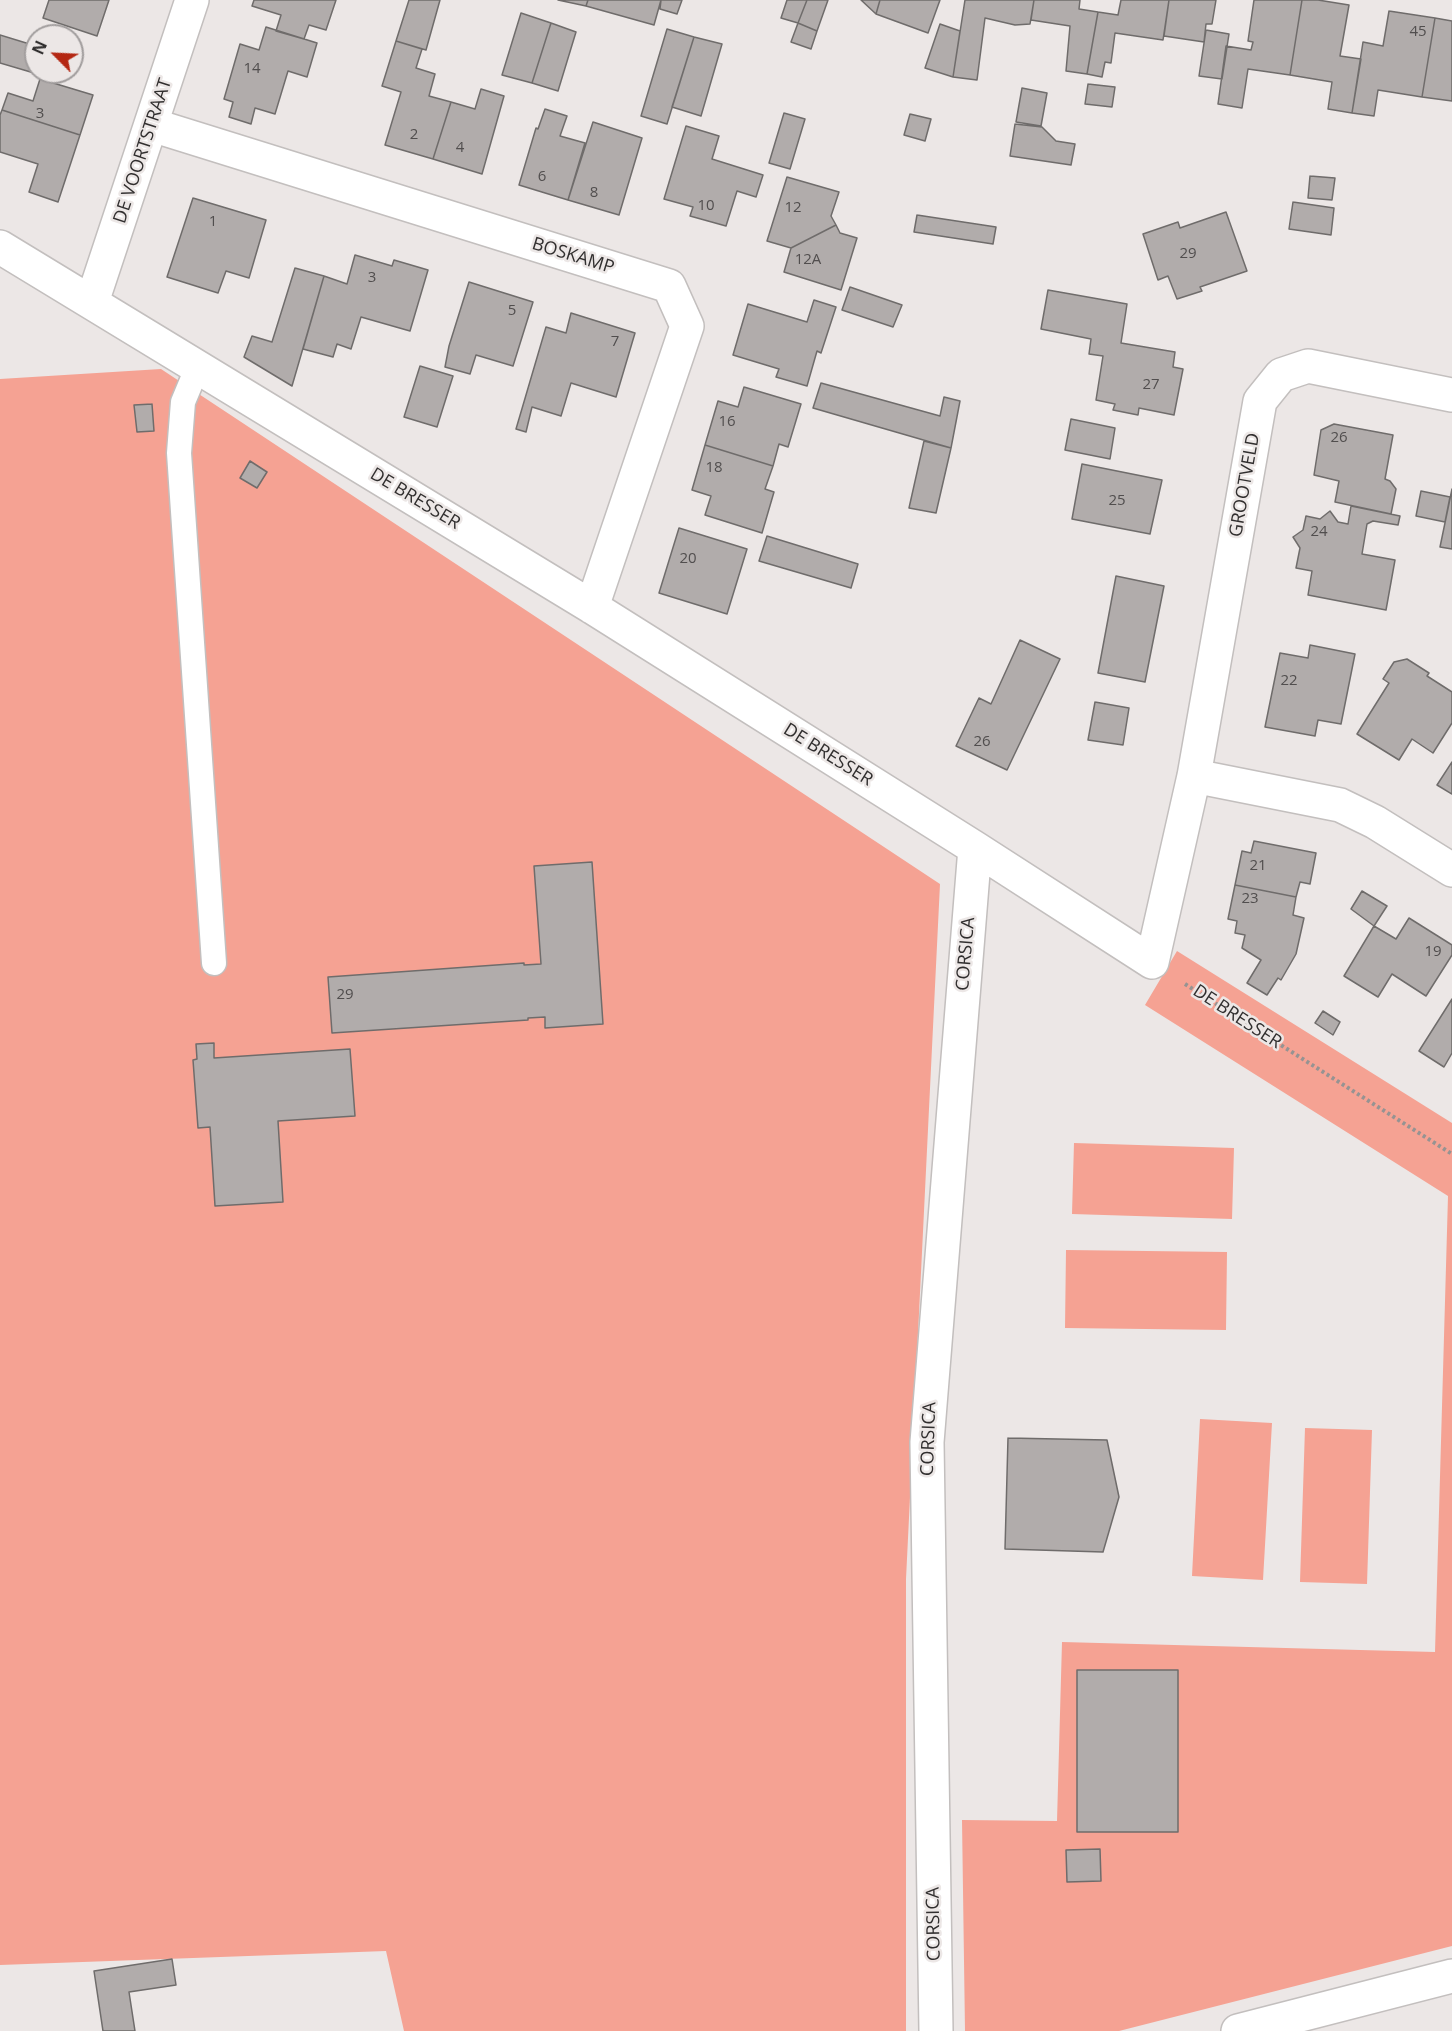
<!DOCTYPE html>
<html>
<head>
<meta charset="utf-8">
<style>
	body { margin:0 }
	#map { position:relative; width:1452px; height:2031px; overflow:hidden; background:#ece7e6; font-family:"Open Sans",sans-serif }
	canvas { display:block }
	.north { position:absolute; left:24px; top:24px; width:60px; height:60px; box-sizing:border-box; background:#ece7e6; border:2px solid #a19d9d; border-radius:50%; rotate:294deg; font-size:16px; font-weight:700; line-height:24px; text-align:center; color:#312f2f }
	.north::after { content:''; display:block; margin:auto; width:21px; height:27px; background:#b42712; clip-path:polygon(50% 0,100% 100%,50% 72%,0 100%) }
</style>
</head>
<body>
<div id="map">
<canvas width="1452" height="2031"></canvas>
<div class="north">N</div>
</div>
<script>
const ctx = document.querySelector('canvas').getContext('2d');
ctx.lineJoin = 'round';
function paint(path, color) { ctx.fillStyle = color; ctx.fill(path, 'evenodd'); }
const toPath = rows => new Path2D(rows.map(r => 'M' + r).join(''));
function trace(path, color, width, dash) { ctx.strokeStyle = color; ctx.lineWidth = width; ctx.lineCap = dash ? 'butt' : 'round'; ctx.setLineDash(dash || []); ctx.stroke(path); }
function label(font, color, halo, rows, align = 'center') {
  ctx.font = font + ' "Open Sans",sans-serif'; ctx.lineWidth = 5; ctx.setLineDash([]); ctx.textBaseline = 'middle'; ctx.strokeStyle = halo; ctx.fillStyle = color; for (const [text, x, y, turn = 0] of rows) {
    ctx.save(); ctx.translate(x, y); ctx.rotate((+turn || 0) * Math.PI / 180); ctx.textAlign = isNaN(turn) ? turn : align; if (halo) ctx.strokeText(text, 0, 0); ctx.fillText(text, 0, 0); ctx.restore();
  }
}
paint(toPath([
	[161,369,940,884,906,1579,906,2031,404,2031,386,1951,0,1965,0,379],
	[1177,951,1452,1123,1452,1946,1119,2031,965,2031,962,1820,1057,1821,1062,1642,1435,1652,1448,1196,1145,1005],
	[1074,1143,1234,1148,1232,1219,1072,1214],
	[1066,1250,1227,1252,1226,1330,1065,1328],
	[1200,1419,1272,1423,1263,1580,1192,1576],
	[1305,1428,1372,1430,1367,1584,1300,1582]
]), '#f5a293');
const building = toPath([
	[49,0,109,0,97,36,43,18,49,0],
	[254,0,336,0,326,30,309,25,304,39,276,31,281,15,252,6,254,0],
	[409,0,440,0,426,50,396,41,409,0],
	[558,0,588,0,586,6,558,0],
	[588,0,661,0,654,25,586,6,588,0],
	[661,0,682,0,677,14,660,9,661,0],
	[787,0,807,0,798,23,781,18,787,0],
	[807,0,828,0,817,31,798,23,807,0],
	[861,0,880,0,876,14,861,0],
	[880,0,940,0,928,33,876,14,880,0],
	[965,0,1034,0,1030,24,1015,25,985,18,977,80,953,77,965,0],
	[1034,0,1080,0,1079,9,1098,12,1087,74,1066,71,1070,26,1031,20,1034,0],
	[1121,0,1169,0,1163,40,1115,33,1111,63,1105,62,1102,77,1087,74,1098,12,1118,15,1121,0],
	[1169,0,1216,0,1212,24,1206,24,1204,42,1164,36,1169,0],
	[1254,0,1302,0,1290,75,1248,69,1242,108,1218,104,1226,46,1251,50,1253,42,1248,41,1254,0],
	[1302,0,1318,0,1349,5,1340,56,1361,59,1352,113,1328,109,1332,82,1290,75,1302,0],
	[1389,11,1435,18,1422,97,1378,90,1374,116,1352,113,1363,42,1383,46,1389,11],
	[521,13,551,23,532,83,502,75,521,13],
	[1435,18,1452,21,1452,101,1422,97,1435,18],
	[551,23,576,32,558,91,532,83,551,23],
	[798,23,817,31,811,49,791,42,798,23],
	[940,24,960,31,953,77,925,68,940,24],
	[266,27,317,43,307,77,288,71,275,114,255,108,251,124,229,117,233,102,224,99,240,44,259,50,266,27],
	[667,29,694,37,667,124,641,116,667,29],
	[1206,30,1229,34,1222,79,1199,76,1206,30],
	[0,35,36,46,36,66,34,73,0,63,0,35],
	[694,37,722,44,701,116,672,107,694,37],
	[396,41,422,49,416,68,435,74,429,96,451,102,433,159,385,145,401,92,382,86,396,41],
	[40,79,93,95,80,135,2,110,8,93,33,101,40,79],
	[1088,84,1115,87,1112,107,1085,104,1088,84],
	[1022,88,1047,93,1041,126,1016,122,1022,88],
	[481,89,504,96,482,174,433,159,451,102,475,109,481,89],
	[545,109,567,116,560,136,585,143,568,200,519,185,536,128,538,129,545,109],
	[2,110,80,135,58,202,29,192,38,164,0,152,0,115,2,110],
	[784,113,805,119,790,169,769,163,784,113],
	[910,114,931,119,925,141,904,135,910,114],
	[593,122,642,138,619,215,568,200,593,122],
	[1015,124,1042,127,1056,141,1075,144,1071,165,1010,156,1015,124],
	[686,126,719,136,712,159,763,175,756,197,737,191,726,226,690,216,693,207,664,199,686,126],
	[1310,176,1335,178,1332,200,1308,198,1310,176],
	[787,177,839,192,831,216,836,225,791,248,767,241,787,177],
	[193,198,266,220,249,278,226,271,218,293,167,277,193,198],
	[1293,202,1334,208,1331,235,1289,229,1293,202],
	[1226,212,1247,271,1200,287,1202,291,1177,299,1168,276,1158,280,1143,234,1178,222,1180,228,1226,212],
	[917,215,996,227,993,244,914,232,917,215],
	[836,225,840,233,857,238,841,290,784,272,791,248,836,225],
	[355,255,392,266,394,260,428,270,410,331,361,317,351,349,337,344,333,357,303,349,324,276,347,284,355,255],
	[295,268,324,276,292,386,244,357,252,336,272,342,295,268],
	[469,282,533,302,513,366,476,355,470,374,445,367,449,346,469,282],
	[850,287,902,305,893,327,842,310,850,287],
	[1048,290,1127,304,1121,343,1175,352,1173,367,1183,369,1174,415,1139,408,1138,415,1113,410,1115,404,1096,400,1103,356,1089,354,1091,339,1041,329,1048,290],
	[814,300,836,307,821,353,817,351,807,386,776,377,779,369,733,355,748,304,807,322,814,300],
	[571,313,635,333,616,397,571,383,561,416,532,407,526,432,516,429,546,327,566,333,571,313],
	[420,366,453,376,437,427,404,417,420,366],
	[821,383,940,416,944,397,960,401,951,448,813,408,821,383],
	[744,387,801,404,788,447,779,444,773,466,705,445,718,401,738,407,744,387],
	[152,404,154,431,137,432,134,405,152,404],
	[1071,419,1115,428,1110,459,1065,450,1071,419],
	[1334,424,1393,435,1385,479,1390,481,1396,489,1391,514,1335,502,1339,481,1314,475,1321,430,1334,424],
	[924,441,951,448,936,513,909,508,924,441],
	[705,445,773,466,765,489,774,492,762,533,705,515,711,496,692,490,705,445],
	[250,461,267,472,257,488,240,478,250,461],
	[1082,464,1162,480,1150,534,1072,519,1082,464],
	[1452,489,1452,549,1440,547,1452,489],
	[1421,491,1450,497,1445,522,1416,516,1421,491],
	[1351,506,1400,516,1398,525,1373,521,1367,524,1362,554,1395,560,1386,610,1308,595,1312,571,1296,568,1300,548,1293,537,1303,530,1306,516,1320,519,1330,511,1338,522,1348,524,1351,506],
	[679,528,747,549,727,614,659,593,679,528],
	[767,536,858,564,851,588,759,561,767,536],
	[1116,576,1164,586,1145,682,1098,673,1116,576],
	[1020,640,1060,659,1007,770,956,746,979,698,991,704,1020,640],
	[1310,645,1355,654,1341,724,1318,720,1315,736,1265,727,1280,653,1308,658,1310,645],
	[1407,659,1429,673,1427,676,1452,692,1452,723,1433,753,1412,739,1399,760,1357,734,1389,683,1383,679,1394,662,1407,659],
	[1095,702,1129,708,1123,745,1088,740,1095,702],
	[1452,762,1452,794,1437,785,1452,762],
	[1254,841,1316,853,1310,884,1300,882,1296,897,1235,885,1242,851,1251,853,1254,841],
	[592,862,603,1024,545,1028,545,1017,528,1018,528,1020,332,1033,328,977,524,963,524,965,541,964,534,866,592,862],
	[1235,885,1296,897,1293,915,1304,918,1296,954,1281,980,1278,978,1267,995,1247,983,1261,960,1242,948,1245,935,1235,933,1237,921,1228,919,1235,885],
	[1362,891,1387,906,1374,926,1351,909,1362,891],
	[1409,918,1452,945,1452,955,1426,996,1392,974,1378,997,1344,976,1374,926,1396,939,1409,918],
	[1452,999,1452,1053,1444,1067,1419,1051,1452,999],
	[1323,1011,1340,1022,1333,1035,1315,1023,1323,1011],
	[214,1043,214,1058,350,1049,355,1116,278,1121,283,1202,215,1206,210,1127,198,1128,193,1060,197,1059,196,1044,214,1043],
	[1008,1438,1107,1440,1119,1497,1103,1552,1005,1549,1008,1438],
	[1077,1670,1178,1670,1178,1832,1077,1832,1077,1670],
	[1100,1849,1101,1881,1067,1882,1066,1850,1100,1849],
	[172,1959,176,1985,129,1992,135,2031,103,2031,94,1971,172,1959]
]);
paint(building, '#b1acab');
trace(building, '#6f6c6b', 1.5);
const lane = toPath([
	[198,366,183,402,179,453,214,963]
]);
const street = toPath([
	[152,125,669,286,687,326,592,607],
	[0,247,592,607,975,848,1152,962,1194,776,1260,401,1281,375,1308,366,1452,395],
	[92,302,192,0],
	[1194,776,1340,805,1375,822,1452,870],
	[936,2031,927,1442,975,848]
]);
const secondary = toPath([
	[1238,2031,1452,1976]
]);
trace(lane, '#c3bfbe', 27);
trace(street, '#c3bfbe', 36);
trace(secondary, '#c3bfbe', 36);
trace(toPath([
	[1185,984,1452,1154]
]), '#969392', 4, [3, 3]);
trace(lane, '#fff', 24);
trace(street, '#fff', 33);
trace(secondary, '#fff', 33);
label('15px', '#514e4e', null, [
	["45",1418,32],
	["14",252,69],
	["3",40,114],
	["2",414,135],
	["4",460,148],
	["6",542,177],
	["8",594,193],
	["10",706,206],
	["12",793,208],
	["1",213,222],
	["29",1188,254],
	["12A",808,260],
	["3",372,278],
	["5",512,311],
	["7",615,342],
	["27",1151,385],
	["16",727,422],
	["26",1339,438],
	["18",714,468],
	["25",1117,501],
	["24",1319,532],
	["20",688,559],
	["22",1289,681],
	["26",982,742],
	["21",1258,866],
	["23",1250,899],
	["19",1433,952],
	["29",345,995]
]);
label('18px', '#312f2f', '#ece7e6', [
	["DE VOORTSTRAAT",143,151,-72],
	["BOSKAMP",573,256,17],
	["GROOTVELD",1245,485,-80],
	["DE BRESSER",415,499,31],
	["DE BRESSER",828,755,32],
	["CORSICA",966,954,-85],
	["DE BRESSER",1237,1017,33],
	["CORSICA",929,1439,-88],
	["CORSICA",934,1924,-91]
]);
</script>
</body>
</html>
